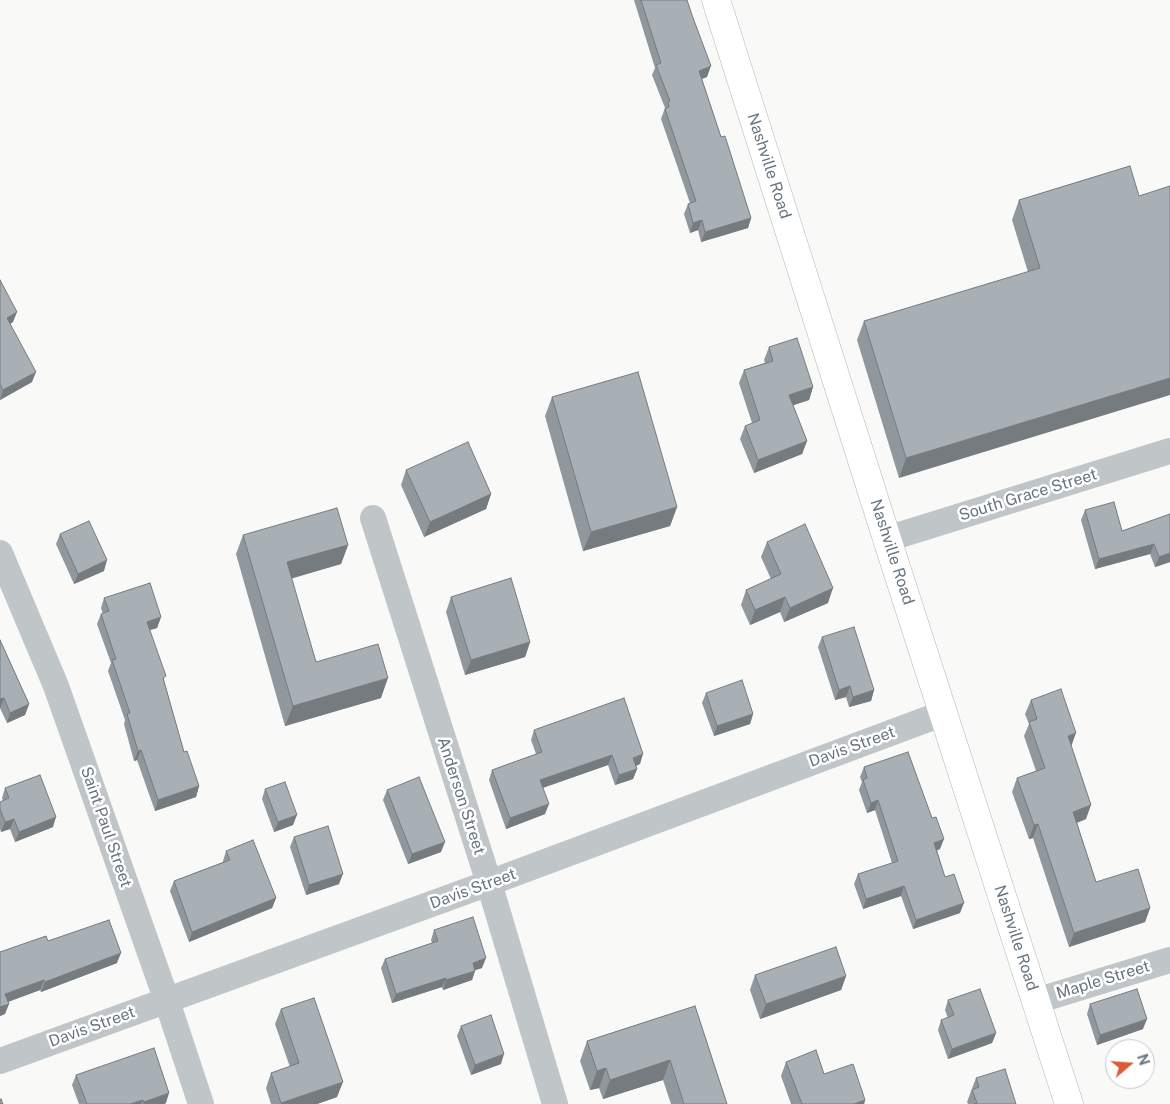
<!DOCTYPE html>
<html>
<head>
<meta charset="utf-8">
<style>
	body { margin:0 }
	#map { position:relative; width:1170px; height:1104px; overflow:hidden; background:#f9f9f7; font-family:"Public Sans",sans-serif }
	canvas { display:block }
	.north { position:absolute; left:1105px; top:1039px; width:50px; height:50px; box-sizing:border-box; background:#fff; border:1px solid #c2c8cc; border-radius:50%; rotate:72deg; font-size:14px; font-weight:700; line-height:20px; text-align:center; color:#667580 }
	.north::after { content:''; display:block; margin:auto; width:18px; height:22px; background:#d85e39; clip-path:polygon(50% 0,100% 100%,50% 72%,0 100%) }
</style>
</head>
<body>
<div id="map">
<canvas width="1170" height="1104"></canvas>
<div class="north">N</div>
</div>
<script>
const ctx = document.querySelector('canvas').getContext('2d');
ctx.lineJoin = 'round';
const toPath = rows => new Path2D(rows.map(r => 'M' + r).join(''));
function trace(path, color, width, dash) { ctx.strokeStyle = color; ctx.lineWidth = width; ctx.lineCap = dash ? 'butt' : 'round'; ctx.setLineDash(dash || []); ctx.stroke(path); }
function paint(path, color) { ctx.fillStyle = color; ctx.fill(path, 'evenodd'); }
function label(font, color, halo, rows, align = 'center') {
  ctx.font = font + ' "Public Sans",sans-serif'; ctx.lineWidth = 5; ctx.setLineDash([]); ctx.textBaseline = 'middle'; ctx.strokeStyle = halo; ctx.fillStyle = color; for (const [text, x, y, turn = 0] of rows) {
    ctx.save(); ctx.translate(x, y); ctx.rotate((+turn || 0) * Math.PI / 180); ctx.textAlign = isNaN(turn) ? turn : align; if (halo) ctx.strokeText(text, 0, 0); ctx.fillText(text, 0, 0); ctx.restore();
  }
}
const secondary = toPath([
	[716,0,887,539,1069,1104]
]);
trace(secondary, '#b3b9bd', 29);
trace(toPath([
	[373,518,489,883,555,1104],
	[887,539,1170,451],
	[0,553,56,686,167,1001,201,1104],
	[1036,1001,1170,960],
	[0,1061,489,883,944,713]
]), '#c0c5c8', 26);
trace(secondary, '#fff', 28);
paint(toPath([
	[634,0,687,0,707,77,702,79,721,137,751,218,748,228,701,242,698,230,690,233,684,214,688,204,690,203,661,119,665,108,652,75,655,68],
	[1130,166,899,478,857,340,864,321,1028,272,1012,220,1019,200],
	[0,280,13,322,10,324,32,382,0,400],
	[769,347,813,387,809,400,793,405,807,441,802,454,754,473,740,439,745,426,752,423,739,383,744,370,765,363,764,360],
	[552,397,677,507,670,526,583,551,545,416],
	[406,470,491,494,486,509,424,537,401,485],
	[1085,510,1122,531,1170,514,1170,562,1155,567,1150,554,1095,569,1081,520],
	[60,534,104,571,74,584,56,544],
	[243,535,348,545,341,564,291,578,316,662,381,698,285,726,236,554],
	[767,542,828,603,784,622,780,612,750,625,741,605,746,590,771,579,761,557],
	[451,597,530,642,525,657,465,675,446,612],
	[104,598,161,617,157,628,150,630,184,752,199,786,196,797,155,811,137,760,134,761,124,724,125,720,108,671,111,663,97,624,101,614,103,614,101,608],
	[822,637,874,690,871,701,849,707,846,697,835,700,818,647],
	[0,640,29,704,25,715,7,723,0,708],
	[706,693,753,714,750,724,714,736,702,703],
	[1031,700,1071,747,1086,819,1077,823,1096,882,1150,908,1145,922,1069,947,1033,838,1029,839,1012,792,1017,778,1036,771,1024,736,1029,724,1025,714],
	[534,730,640,764,636,766,637,769,633,779,615,785,608,765,543,788,545,814,506,829,489,780,492,770,536,754,531,740],
	[864,767,940,849,937,850,945,877,960,913,913,929,901,896,863,909,854,884,858,874,892,863,875,810,867,813,859,790,862,782,860,777],
	[5,788,53,827,15,842,10,829,1,832,0,829,0,802,3,801,2,798],
	[265,789,293,825,274,832,262,799],
	[387,790,441,852,408,864,383,800],
	[294,837,339,884,306,895,290,847],
	[226,851,276,898,272,908,189,942,170,891,174,881,223,862,223,861],
	[434,930,482,968,475,970,472,980,443,990,442,987,392,1003,381,968,385,959,432,943,431,940],
	[48,941,117,963,41,992,40,990,8,1002,5,1014,0,1016,0,952],
	[755,975,846,976,841,990,760,1019,750,990],
	[948,1000,996,1033,992,1043,948,1059,938,1030,941,1020,948,1018,945,1010],
	[1090,1004,1143,1029,1097,1045,1087,1014],
	[695,1006,727,1104,671,1104,663,1080,603,1099,599,1088,590,1090,580,1061,587,1041],
	[281,1009,337,1097,317,1104,271,1104,266,1088,271,1073,290,1067,275,1024],
	[461,1026,501,1064,471,1075,457,1036],
	[786,1062,824,1074,865,1100,864,1104,791,1104,781,1076],
	[76,1075,166,1103,164,1104,79,1104,72,1085],
	[976,1078,1016,1104,968,1104,967,1102]
]), '#90979d');
paint(toPath([
	[711,66,707,77,695,81,699,71],
	[751,218,748,228,701,242,705,232],
	[702,220,698,230,690,233,693,223],
	[17,312,13,322,3,328,7,318],
	[36,372,32,382,0,400,3,390],
	[1170,378,1170,395,899,478,906,458],
	[813,387,809,400,785,408,789,395],
	[807,441,802,454,754,473,758,460],
	[491,494,486,509,424,537,430,522],
	[677,507,670,526,583,551,591,532],
	[1154,544,1150,554,1095,569,1099,559],
	[348,545,341,564,280,582,287,562],
	[1170,553,1170,562,1155,567,1159,557],
	[107,560,104,571,74,584,78,574],
	[833,588,828,603,784,622,790,608],
	[785,597,780,612,750,625,755,610],
	[161,617,157,628,143,632,147,622],
	[530,642,525,657,465,675,471,660],
	[388,678,381,698,285,726,293,706],
	[850,686,846,697,835,700,839,690],
	[874,690,871,701,849,707,853,697],
	[4,698,0,708,0,699],
	[29,704,25,715,7,723,10,713],
	[753,714,750,724,714,736,717,726],
	[1076,733,1071,747,1068,736],
	[141,750,137,760,134,761,138,751],
	[643,754,640,764,629,768,633,758],
	[612,755,608,765,536,790,540,780],
	[637,769,633,779,615,785,619,775],
	[199,786,196,797,155,811,158,800],
	[878,800,875,810,867,813,871,803],
	[549,804,545,814,506,829,510,818],
	[1091,805,1086,819,1068,826,1073,812],
	[297,815,293,825,274,832,278,822],
	[56,817,53,827,15,842,19,832],
	[14,819,10,829,1,832,5,822],
	[1038,824,1033,838,1029,839,1034,825],
	[944,839,940,849,931,853,934,843],
	[445,842,441,852,408,864,412,854],
	[343,874,339,884,306,895,309,885],
	[904,886,901,896,863,909,866,899],
	[276,898,272,908,189,942,192,932],
	[964,903,960,913,913,929,916,920],
	[1150,908,1145,922,1069,947,1074,933],
	[121,953,117,963,41,992,45,982],
	[486,958,482,968,469,972,473,963],
	[475,971,472,980,443,990,446,980],
	[846,976,841,990,760,1019,766,1004],
	[446,978,442,987,392,1003,396,994],
	[44,980,40,990,2,1004,5,994],
	[9,1004,5,1014,0,1016,0,1007],
	[1147,1019,1143,1029,1097,1045,1100,1035],
	[996,1033,992,1043,948,1059,952,1049],
	[504,1054,501,1064,471,1075,475,1065],
	[670,1060,663,1080,603,1099,610,1080],
	[606,1068,599,1088,590,1090,597,1071],
	[343,1082,337,1097,317,1104,281,1104,281,1103],
	[169,1093,166,1103,164,1104,143,1104,144,1102],
	[143,1100,141,1104,130,1104],
	[865,1100,864,1104,854,1104]
]), '#767b7f');
const building = toPath([
	[641,0,687,0,692,15,711,66,699,71,721,137,725,136,751,218,705,232,702,220,693,223,688,204,696,201,665,109,669,107,668,102,670,101,656,65,661,63,641,0],
	[1130,166,1139,196,1170,186,1170,378,906,458,864,321,1040,268,1019,200,1130,166],
	[0,280,17,312,7,318,36,372,3,390,0,384,0,280],
	[797,338,813,387,789,395,807,441,758,460,745,426,760,420,744,370,773,361,769,347,797,338],
	[638,372,677,507,591,532,552,397,638,372],
	[468,442,491,494,430,522,406,470,468,442],
	[1114,502,1122,531,1170,514,1170,553,1159,557,1154,544,1099,559,1085,510,1114,502],
	[337,508,348,545,287,562,316,662,378,644,388,678,293,706,243,535,337,508],
	[89,521,107,560,78,574,60,534,89,521],
	[805,524,833,588,790,608,785,597,755,610,746,590,781,574,767,542,805,524],
	[511,578,530,642,471,660,451,597,511,578],
	[150,583,161,617,147,622,166,676,163,678,184,752,187,751,199,786,158,800,141,750,138,751,127,714,130,713,112,660,116,659,101,614,109,611,104,598,150,583],
	[854,627,874,690,853,697,850,686,839,690,822,637,854,627],
	[0,640,29,704,10,713,4,698,0,699,0,640],
	[742,680,753,714,717,726,706,693,742,680],
	[1061,689,1076,733,1068,736,1091,805,1073,812,1096,882,1138,869,1150,908,1074,933,1038,824,1034,825,1017,778,1045,768,1029,722,1037,719,1031,700,1061,689],
	[624,698,643,754,633,758,637,769,619,775,612,755,540,780,549,804,510,818,492,770,542,752,534,730,624,698],
	[908,752,932,818,936,817,944,839,934,843,945,877,954,874,964,903,916,920,904,886,866,899,858,874,898,861,878,800,871,803,863,780,867,778,864,767,908,752],
	[40,775,56,817,19,832,14,819,5,822,0,809,0,802,9,798,5,788,40,775],
	[419,777,445,842,412,854,387,790,419,777],
	[285,782,297,815,278,822,265,789,285,782],
	[328,826,343,874,309,885,294,837,328,826],
	[253,840,276,898,192,932,174,881,230,860,226,851,253,840],
	[473,917,486,958,473,963,475,971,446,980,446,978,396,994,385,959,438,941,434,930,473,917],
	[109,920,121,953,45,982,44,980,5,994,9,1004,0,1007,0,952,46,936,48,941,109,920],
	[836,947,846,976,766,1004,755,975,836,947],
	[980,989,996,1033,952,1049,941,1020,954,1015,948,1000,980,989],
	[1137,989,1147,1019,1100,1035,1090,1004,1137,989],
	[314,998,343,1082,281,1103,271,1073,299,1063,281,1009,314,998],
	[695,1006,727,1104,684,1104,670,1060,610,1080,606,1068,597,1071,587,1041,695,1006],
	[491,1015,504,1054,475,1065,461,1026,491,1015],
	[154,1048,169,1093,144,1102,143,1100,130,1104,87,1104,76,1075,154,1048],
	[816,1050,824,1074,853,1064,865,1100,854,1104,802,1104,786,1062,816,1050],
	[1005,1069,1016,1104,974,1104,977,1103,972,1090,979,1087,976,1078,1005,1069],
	[1,1099,3,1104,0,1104,0,1100,1,1099]
]);
paint(building, '#a8b0b6');
trace(building, '#767b7f', 1);
label('16px', '#667580', '#fff', [
	["Nashville Road",769,166,72],
	["South Grace Street",1028,495,-17],
	["Nashville Road",892,552,72],
	["Davis Street",852,747,-20],
	["Anderson Street",461,796,72],
	["Saint Paul Street",106,827,71],
	["Davis Street",473,889,-20],
	["Nashville Road",1016,938,72],
	["Maple Street",1103,980,-17],
	["Davis Street",92,1027,-20]
]);
</script>
</body>
</html>
